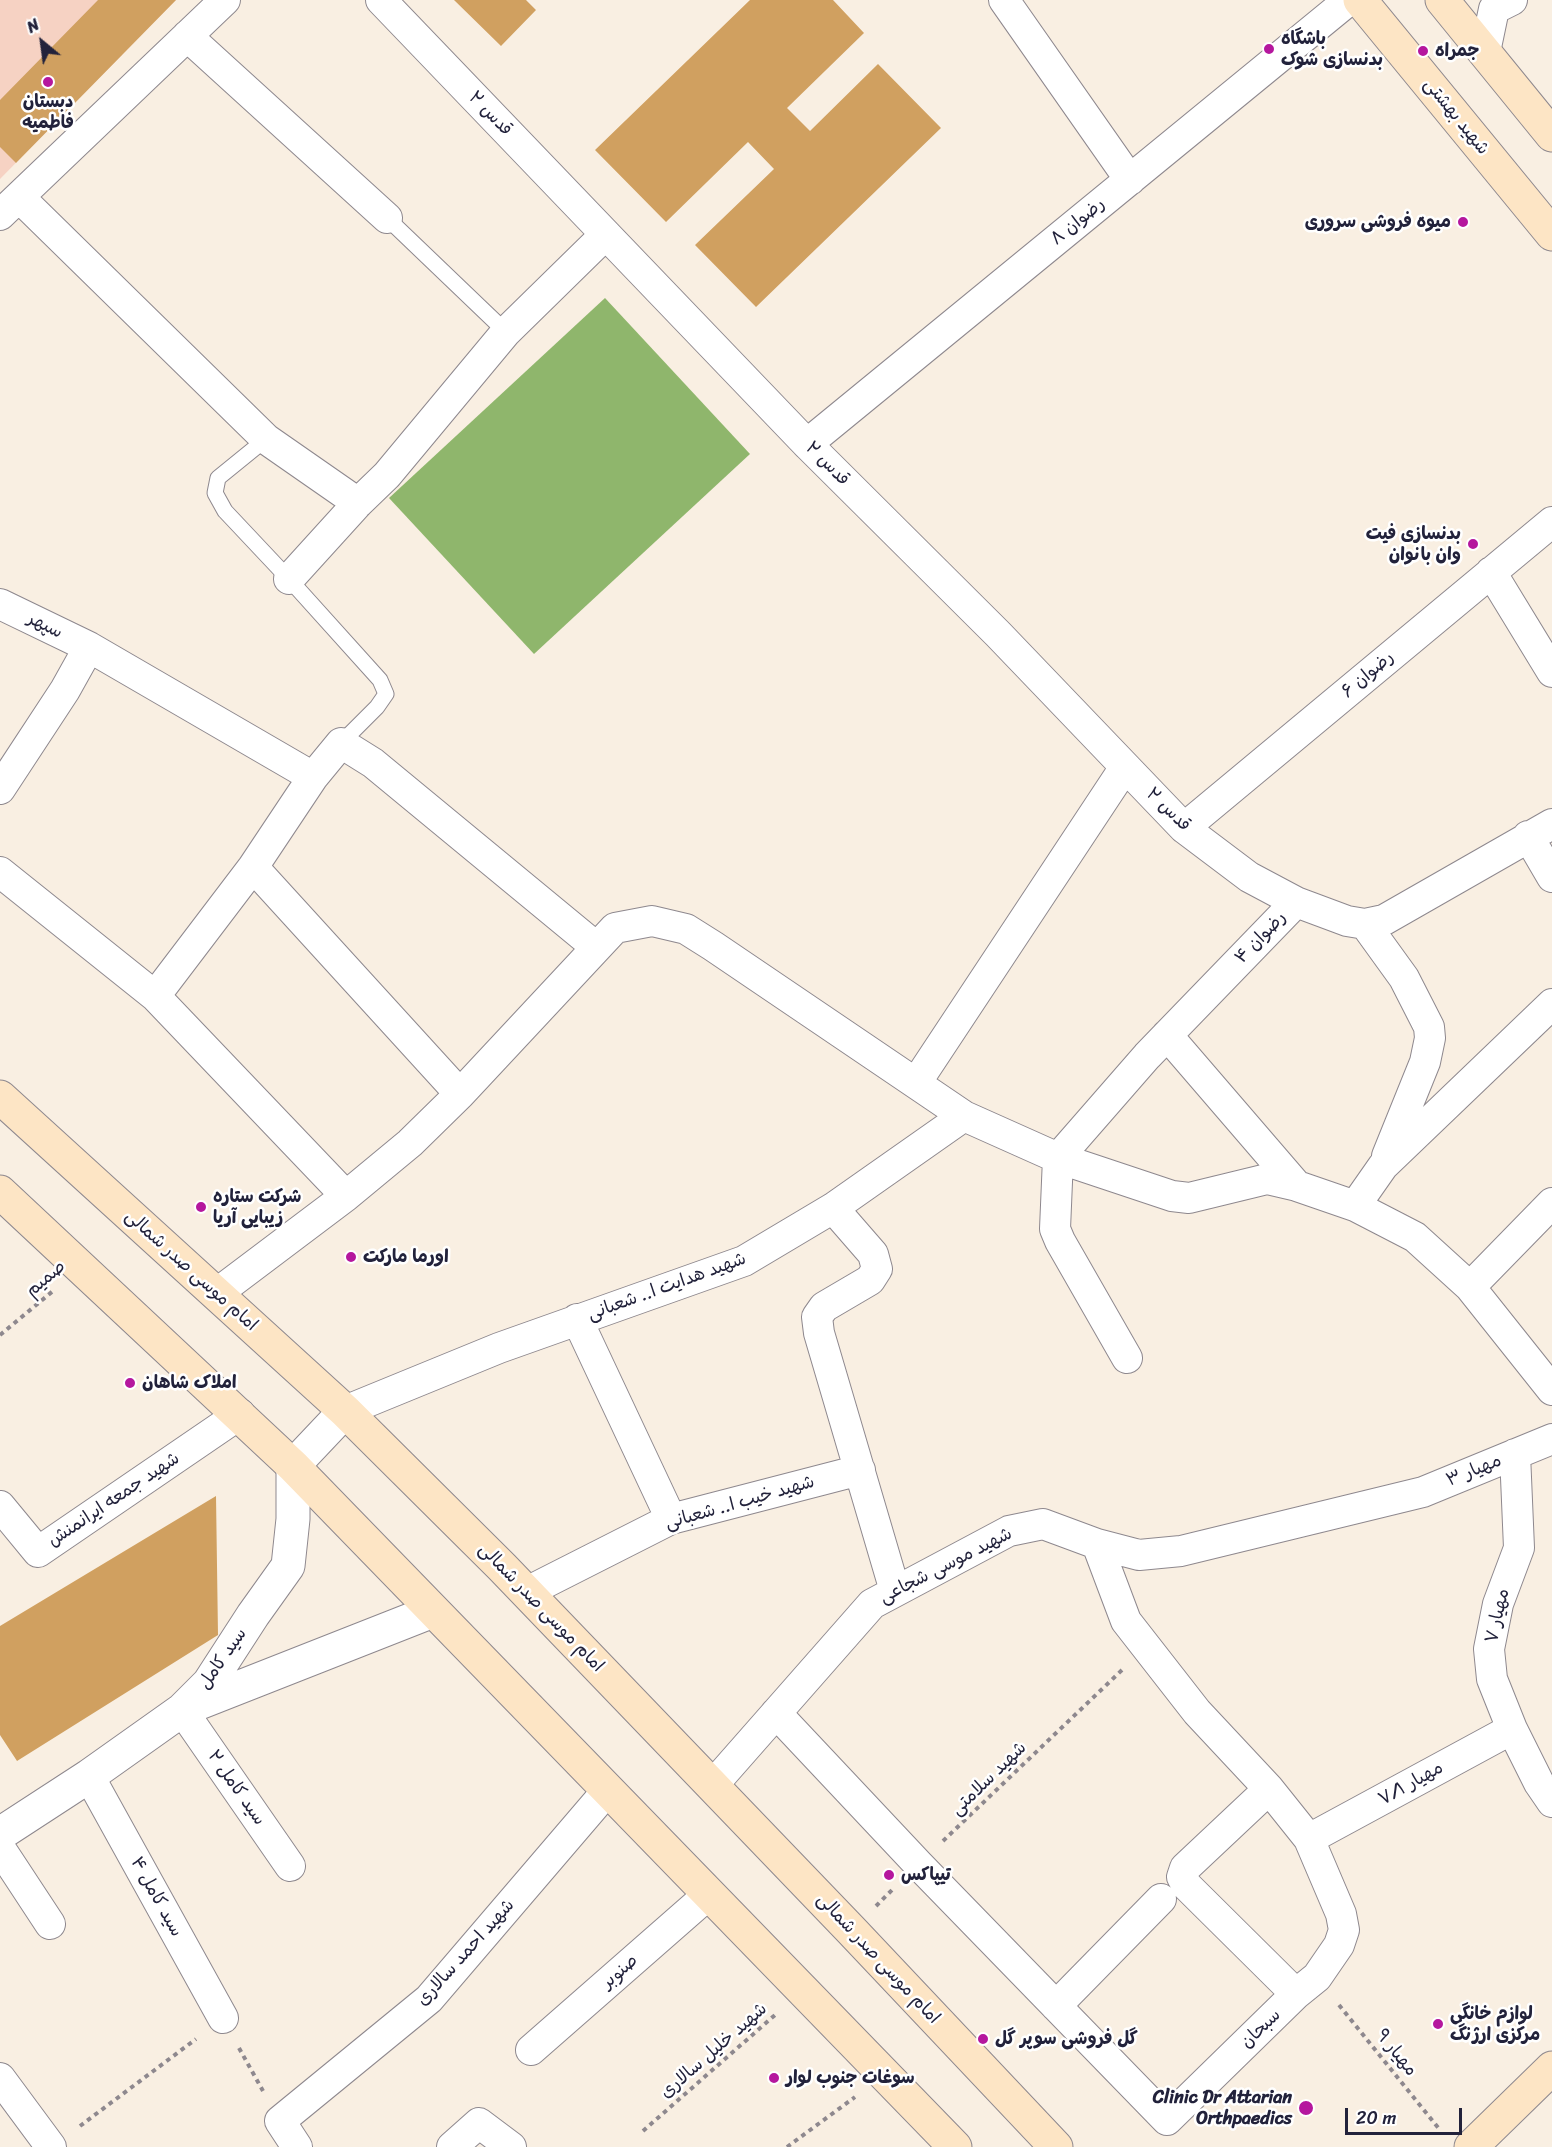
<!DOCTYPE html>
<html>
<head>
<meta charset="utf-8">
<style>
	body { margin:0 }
	#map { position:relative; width:1552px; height:2147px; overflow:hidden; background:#f9efe2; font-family:Sriracha,sans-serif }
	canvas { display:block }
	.north { position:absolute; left:12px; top:12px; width:60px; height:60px; -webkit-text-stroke:4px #fff; paint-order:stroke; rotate:331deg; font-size:16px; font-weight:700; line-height:24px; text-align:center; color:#22223b }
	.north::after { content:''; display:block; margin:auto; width:21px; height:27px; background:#22223b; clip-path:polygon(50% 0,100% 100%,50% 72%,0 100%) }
	.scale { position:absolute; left:1345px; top:2108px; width:117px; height:27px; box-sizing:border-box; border:3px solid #22223b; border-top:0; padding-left:8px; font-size:18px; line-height:21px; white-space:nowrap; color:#22223b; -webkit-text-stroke:4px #fff; paint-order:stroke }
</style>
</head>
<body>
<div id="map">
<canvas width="1552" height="2147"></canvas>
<div class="north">N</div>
<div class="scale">20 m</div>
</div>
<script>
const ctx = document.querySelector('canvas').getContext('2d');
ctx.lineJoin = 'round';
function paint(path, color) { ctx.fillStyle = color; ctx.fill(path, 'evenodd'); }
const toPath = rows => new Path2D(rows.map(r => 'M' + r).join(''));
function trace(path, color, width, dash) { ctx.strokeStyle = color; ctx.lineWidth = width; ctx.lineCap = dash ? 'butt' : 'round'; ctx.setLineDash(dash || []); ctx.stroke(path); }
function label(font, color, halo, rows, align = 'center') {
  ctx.font = font + ' Sriracha,"Playpen Sans Arabic",sans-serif'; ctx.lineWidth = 5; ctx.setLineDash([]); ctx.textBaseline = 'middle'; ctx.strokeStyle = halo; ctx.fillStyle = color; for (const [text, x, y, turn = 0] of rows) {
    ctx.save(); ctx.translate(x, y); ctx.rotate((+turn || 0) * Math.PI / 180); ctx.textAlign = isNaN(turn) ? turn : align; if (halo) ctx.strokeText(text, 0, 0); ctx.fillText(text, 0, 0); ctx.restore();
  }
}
paint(toPath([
	[0,0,176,0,0,179]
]), '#f6d2c3');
paint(toPath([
	[605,298,750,454,534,654,389,498]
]), '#8fb66c');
paint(toPath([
	[98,0,176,0,16,163,0,147,0,100],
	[454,0,526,0,536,10,501,46],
	[750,0,833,0,864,33,787,108,810,131,878,64,941,128,756,307,695,245,774,169,748,142,666,222,595,150],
	[216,1496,218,1635,17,1761,0,1735,0,1626]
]), '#d0a060');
const service = toPath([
	[387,218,506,332],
	[266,439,218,478,215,493,225,511,289,579,380,680,386,694,377,707,341,743]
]);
const minor = toPath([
	[381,0,807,444,998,634,1184,828,1249,877,1296,902,1347,921,1365,924,1384,920,1552,824],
	[1004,0,1130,180],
	[187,36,387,218],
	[1485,52,1494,9,1512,0],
	[19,197,266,439,358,503],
	[0,215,225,0],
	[807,444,1349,0],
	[1491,572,1552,672],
	[289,579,358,503,387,475,506,332,605,235],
	[0,604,89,647,313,777],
	[0,789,65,690,89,647],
	[1184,828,1552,522],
	[1528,836,1552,877],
	[253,867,460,1094],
	[0,872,155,996,346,1196],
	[1365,924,1404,978,1429,1027,1430,1038,1425,1062,1387,1156],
	[155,996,253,867,313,777,341,743,373,763,596,947],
	[1167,1035,1297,1186],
	[916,1083,1125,767],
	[1552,1203,1470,1287,1552,1390],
	[1355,1206,1383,1166,1552,1004],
	[833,1208,873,1254,877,1269,870,1280,824,1307,817,1317,819,1333,895,1591],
	[216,1294,346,1196,410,1143,460,1094,615,928,652,921,686,929,713,946,964,1116,1058,1158,1172,1196,1189,1198,1267,1179,1297,1186,1355,1206,1415,1237,1470,1287],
	[577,1319,671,1519],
	[1127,1358,1060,1241,1055,1229,1058,1158,1147,1056,1296,902],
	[345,1411,499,1348,744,1261,833,1208,964,1116],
	[1515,1454,1519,1548,1498,1604,1489,1649,1492,1679,1512,1729,1539,1783,1552,1802],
	[0,1506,38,1552,240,1414],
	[527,1592,671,1519,860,1470],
	[182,1710,290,1866],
	[776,1713,919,1865,1167,2120,1296,1994,1317,1977,1339,1945,1344,1930,1341,1914,1309,1839,1269,1789,1197,1712,1126,1621,1097,1544],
	[89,1776,223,2018],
	[712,1786,872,1604,1009,1531,1043,1524,1097,1544,1139,1555,1181,1551,1423,1492,1552,1439],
	[1269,1789,1185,1868,1182,1877,1187,1886,1296,1994],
	[1309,1839,1512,1729],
	[0,1848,50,1924],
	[1056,2006,1161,1899],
	[531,2050,709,1894],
	[0,2078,51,2147],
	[297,2147,280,2121,429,1999,607,1791],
	[452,2147,479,2123,511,2147]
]);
const tertiary = toPath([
	[189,1707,433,1611],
	[0,1834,89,1776,182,1710,209,1683,253,1615,288,1566,293,1519,293,1466,345,1411]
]);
const secondary = toPath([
	[1360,0,1552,234],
	[1442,0,1552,135],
	[0,1097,345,1411,502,1567,851,1930,1056,2147],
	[0,1192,293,1466,955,2147],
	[1471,2147,1552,2068]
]);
trace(service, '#8e888e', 17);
trace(minor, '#8e888e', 32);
trace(tertiary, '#8e888e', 35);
trace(secondary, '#8e888e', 35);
trace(toPath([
	[0,1335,53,1291],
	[943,1841,1122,1670],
	[876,1906,894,1888],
	[1339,2005,1440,2130],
	[239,2048,263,2091],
	[80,2126,196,2039],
	[643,2131,775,2015],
	[787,2147,855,2097]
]), '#8e888e', 4, [4.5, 4.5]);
trace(service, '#fff', 15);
trace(minor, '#fff', 30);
trace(tertiary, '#fff', 33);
trace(secondary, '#fde5c5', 33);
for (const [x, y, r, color] of [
	[1269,49,6,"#b5179e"],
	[1423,51,6,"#b5179e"],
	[48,82,6,"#b5179e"],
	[1463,222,6,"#b5179e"],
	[1473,544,6,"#b5179e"],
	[201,1207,6,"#b5179e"],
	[351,1257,6,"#b5179e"],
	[130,1383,6,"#b5179e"],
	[889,1875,6,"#b5179e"],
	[1438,2024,6,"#b5179e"],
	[983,2039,6,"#b5179e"],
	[774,2078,6,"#b5179e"],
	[1306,2108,8,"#b5179e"]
]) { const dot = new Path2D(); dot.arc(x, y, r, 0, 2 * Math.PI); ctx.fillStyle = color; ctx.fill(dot); trace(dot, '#fff', 2); }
label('bold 18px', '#22223b', '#fff', [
	["باشگاه",1281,39],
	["بدنسازی شوک",1281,60],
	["جمراه",1435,51],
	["دبستان",48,102,"center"],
	["فاطمیه",48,123,"center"],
	["میوه فروشی سروری",1451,222,"right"],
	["بدنسازی فیت",1461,534,"right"],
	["وان بانوان",1461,555,"right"],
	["شرکت ستاره",213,1197],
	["زیبایی آریا",213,1218],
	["اورما مارکت",363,1257],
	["املاک شاهان",142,1383],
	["تیپاکس",901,1875],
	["لوازم خانگی",1450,2014],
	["مرکزی ارژنگ",1450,2035],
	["گل فروشی سوپر گل",995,2039],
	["سوغات جنوب لوار",786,2078],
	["Clinic Dr Attarian",1292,2098,"right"],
	["Orthpaedics",1292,2119,"right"]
], 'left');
label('18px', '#22223b', '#fff', [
	["قدس ۲",490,114,46],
	["شهید بهشتی",1456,117,51],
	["رضوان ۸",1078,222,-39],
	["قدس ۲",827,464,45],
	["سپهر",45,626,26],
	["رضوان ۶",1368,675,-40],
	["قدس ۲",1168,810,44],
	["رضوان ۴",1261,938,-46],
	["امام موسی صدر شمالی",191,1271,42],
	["صمیم",46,1279,-40],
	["شهید هدایت ا.. شعبانی",667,1287,-20],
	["مهیار ۳",1474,1471,-22],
	["شهید جمعه ایرانمنش",114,1500,-34],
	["شهید خیب ا.. شعبانی",740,1503,-16],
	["شهید موسی شجاعی",946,1566,-27],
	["امام موسی صدر شمالی",541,1608,46],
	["مهیار ۷",1498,1616,-77],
	["سید کامل",223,1659,-55],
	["شهید سلامتی",989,1779,-44],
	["مهیار ۷/۱",1411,1784,-29],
	["سید کامل ۲",236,1788,55],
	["سید کامل ۴",156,1897,61],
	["شهید احمد سالاری",466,1953,-48],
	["امام موسی صدر شمالی",878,1959,47],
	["صنوبر",620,1972,-41],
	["سبحان",1261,2029,-44],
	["شهید خلیل سالاری",714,2051,-41],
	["مهیار ۹",1396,2053,51]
]);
</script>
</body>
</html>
